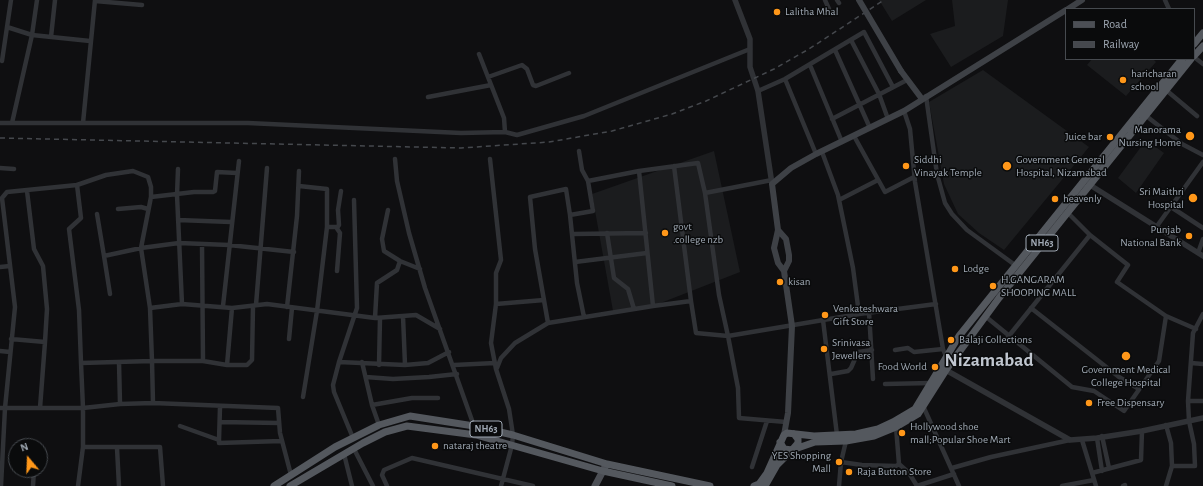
<!DOCTYPE html>
<html>
<head>
<meta charset="utf-8">
<style>
	body { margin:0 }
	#map { position:relative; width:1203px; height:486px; overflow:hidden; background:#0f0f11; font-family:"Alegreya Sans",sans-serif }
	canvas { display:block }
	.legend { position:absolute; left:1065px; top:8px; width:130px; height:52px; box-sizing:border-box; background:#0a0b0c; border:1px solid #464a4f; margin:0; padding:5px 7px; list-style:none; font-size:12px; color:#9fa8b3 }
	.legend li { display:flex; align-items:center; gap:8px; height:20px }
	.legend b { width:20px; border:1px solid #464a4f }
	.north { position:absolute; left:8px; top:438px; width:40px; height:40px; box-sizing:border-box; background:#0a0b0c; border:1px solid #464a4f; border-radius:50%; rotate:341deg; font-size:11px; font-weight:700; line-height:16px; text-align:center; color:#9fa8b3 }
	.north::after { content:''; display:block; margin:auto; width:14px; height:18px; background:#ff9719; clip-path:polygon(50% 0,100% 100%,50% 72%,0 100%) }
</style>
</head>
<body>
<div id="map">
<canvas width="1203" height="486"></canvas>
<ul class="legend">
<li><b style="height:5px;background:#4c4f55"></b>Road</li>
<li><b style="height:5px;background:#45484d"></b>Railway</li>
</ul>
<div class="north">N</div>
</div>
<script>
const ctx = document.querySelector('canvas').getContext('2d');
ctx.lineJoin = 'round';
function paint(path, color) { ctx.fillStyle = color; ctx.fill(path, 'evenodd'); }
const toPath = rows => new Path2D(rows.map(r => 'M' + r).join(''));
function trace(path, color, width, dash) { ctx.strokeStyle = color; ctx.lineWidth = width; ctx.lineCap = dash ? 'butt' : 'round'; ctx.setLineDash(dash || []); ctx.stroke(path); }
function label(font, color, halo, rows, align = 'center') {
  ctx.font = font + ' "Alegreya Sans",sans-serif'; ctx.lineWidth = 3; ctx.setLineDash([]); ctx.textBaseline = 'middle'; ctx.strokeStyle = halo; ctx.fillStyle = color; for (const [text, x, y, turn = 0] of rows) {
    ctx.save(); ctx.translate(x, y); ctx.rotate((+turn || 0) * Math.PI / 180); ctx.textAlign = isNaN(turn) ? turn : align; if (halo) ctx.strokeText(text, 0, 0); ctx.fillText(text, 0, 0); ctx.restore();
  }
}
paint(toPath([
	[879,0,926,0,892,21],
	[952,0,1008,0,1003,36,951,67,930,34,955,26],
	[1092,59,1153,59,1156,62,1126,96,1087,65],
	[983,70,1089,147,1004,250,979,233,958,214,944,184,929,102],
	[1146,140,1164,153,1136,193,1118,178],
	[714,151,740,272,653,306,613,311,592,194]
]), '#1b1c1e');
trace(toPath([
	[825,0,829,9],
	[837,0,839,3],
	[1165,0,1169,9],
	[95,1,142,5],
	[7,27,32,35,37,0],
	[51,37,55,0],
	[851,40,879,94,888,119],
	[835,50,870,128],
	[479,54,504,118,505,132],
	[1194,57,1203,64],
	[2,61,11,0],
	[810,65,842,142],
	[488,77,522,65,527,69,533,85,536,86,569,73],
	[785,79,816,154],
	[1166,90,1197,116],
	[758,91,785,79,864,32,893,87],
	[926,96,937,174,945,203,952,214,967,230,1015,265],
	[428,97,491,85],
	[904,111,910,129,915,182,943,349,947,359],
	[1145,115,1182,144,1203,155],
	[832,119,907,80],
	[0,123,248,123,461,133,505,132,517,135,584,116,750,49],
	[12,123,32,35,90,41],
	[83,123,95,0],
	[854,136,885,192,914,177],
	[579,151,582,170,588,181],
	[822,152,838,195,853,268,859,314],
	[395,159,397,181,409,233,425,288,474,426],
	[490,159,501,260,496,273,496,304],
	[674,166,691,301],
	[0,168,14,169],
	[178,169,177,195,182,304],
	[639,171,588,181,593,211,570,215,566,189,530,197,535,249,548,323,653,306],
	[772,180,705,193,698,163,639,171,653,306,691,301,696,333,728,336,738,388,739,418,786,422],
	[77,185,106,175,133,171,148,177,151,187,151,197,141,248,150,308,182,304,232,308,267,304,375,318,416,315,440,329],
	[299,186,327,189,327,227,317,311,303,397],
	[705,193,719,295,728,336,859,314,936,304],
	[151,197,194,192,213,192,215,191,217,172,237,173],
	[839,200,878,180],
	[1171,207,1203,228],
	[118,209,141,207,148,209],
	[388,210,382,239,384,251,400,261,420,269],
	[97,214,104,256,141,248,179,243,229,245,294,252],
	[570,215,577,283,584,317],
	[178,220,231,222],
	[1157,226,1203,162],
	[327,227,336,227,340,233,337,271],
	[337,228,339,225,338,210,341,191],
	[607,233,614,278,628,289,634,309],
	[573,234,646,233],
	[202,244,203,361],
	[1198,253,1203,239],
	[104,256,110,294],
	[575,262,647,253],
	[0,267,10,266],
	[256,305,267,168],
	[223,306,239,161],
	[287,307,297,216,299,171],
	[150,308,152,361,203,361,227,365,247,365,252,360,253,306],
	[1031,308,1119,377,1139,389],
	[869,312,873,379],
	[403,316,405,365],
	[985,316,1072,387,1094,391,1124,411,1159,361,1166,316,1117,282,1128,265,1090,235,1067,212],
	[1166,316,1196,329],
	[375,318,377,283,397,270,400,261],
	[823,320,837,435],
	[1008,337,1090,235],
	[11,339,45,342,47,309,43,266,34,249,27,191],
	[289,339,292,308],
	[45,342,40,408,5,408,15,307,2,198,7,192,77,185,81,218,69,229,79,310,81,363,152,361,153,403,120,404,83,408,83,447,78,486],
	[895,350,908,348,914,352,943,349],
	[0,351,10,352],
	[119,362,120,404],
	[339,362,357,308,354,200],
	[362,362,372,405],
	[1191,363,1203,364],
	[227,365,232,308],
	[379,365,380,318],
	[454,365,495,363],
	[497,368,501,358,515,343,548,323],
	[831,374,848,371,851,368,858,352,872,350],
	[366,377,393,379,429,377,457,374],
	[885,384,931,383],
	[1188,401,1203,401],
	[153,403,278,408,280,433,291,475],
	[0,408,5,408,1,486],
	[40,408,83,408,81,363],
	[924,408,959,486],
	[220,422,279,423],
	[379,425,372,405,412,398,438,398],
	[180,426,219,440,219,443,281,441],
	[1102,436,1109,468],
	[353,438,334,392,333,385,339,362,405,365,428,363,449,352],
	[1097,438,1102,471],
	[219,440,220,407],
	[1082,440,1096,486],
	[83,447,160,447,163,486],
	[117,448,119,486],
	[354,449,373,486],
	[344,454,352,486],
	[841,462,862,465,896,466,899,464,896,427],
	[899,464,909,473,917,486,954,474],
	[1172,466,1195,466,1194,444,1189,421,1188,401,1193,333,1203,314],
	[752,467,767,421],
	[952,468,991,457,1070,440],
	[1092,473,1141,460,1142,431],
	[33,486,34,470],
	[387,486,382,475,384,470,412,458,533,486],
	[501,486,512,445,513,435,509,409,496,369,491,343,496,304,544,300],
	[839,486,841,462,846,441],
	[1062,486,1094,480],
	[1123,486,1125,485],
	[1166,486,1172,466,1171,443,1166,425]
]), '#303236', 4.5);
trace(toPath([
	[735,0,750,39,750,67,758,91,772,184],
	[1090,185,1203,256],
	[944,369,1070,440,1097,438,1142,431,1203,418]
]), '#303236', 5.5);
trace(toPath([
	[1068,9,1082,0],
	[901,71,922,99],
	[778,230,786,239,789,255,789,261,784,271],
	[784,435,788,413,792,326,784,271,778,263,774,248,778,230,772,184,791,168,816,154,904,111,1066,10]
]), '#3e4146', 6);
trace(toPath([
	[595,486,605,467]
]), '#4c4f55', 7);
trace(toPath([
	[1194,44,1203,33],
	[1194,56,1203,46],
	[780,442,784,449,792,450,798,443,798,439,794,434],
	[274,486,335,447,379,425,410,416,474,426,513,435,607,464,710,486],
	[290,486,363,443,385,432,407,426,476,435,603,471,672,486],
	[754,486,759,484,767,473,784,435,787,433,814,436,856,434,878,429,893,422,915,409,959,336,1182,59],
	[765,486,777,465,792,450,815,442,846,441,874,436,896,427,918,414,946,370,999,298,1191,59]
]), '#54585e', 7);
trace(toPath([
	[0,138,461,148,549,142,612,131,672,114,706,101,774,69,809,49,884,0]
]), '#45484d', 1.5, [5, 4]);
trace(toPath([
	[859,0,901,71]
]), '#3e4146', 6);
for (const [x, y, r, color] of [
	[777,12,4,"#ff9719"],
	[1123,80,4,"#ff9719"],
	[1190,136,5,"#ff9719"],
	[1110,137,4,"#ff9719"],
	[906,166,4,"#ff9719"],
	[1007,166,5,"#ff9719"],
	[1193,198,5,"#ff9719"],
	[1055,199,4,"#ff9719"],
	[665,233,4,"#ff9719"],
	[1189,236,4,"#ff9719"],
	[955,269,4,"#ff9719"],
	[780,282,4,"#ff9719"],
	[993,286,4,"#ff9719"],
	[825,315,4,"#ff9719"],
	[951,340,4,"#ff9719"],
	[824,349,4,"#ff9719"],
	[1126,356,5,"#ff9719"],
	[935,367,4,"#ff9719"],
	[1089,403,4,"#ff9719"],
	[902,433,4,"#ff9719"],
	[435,446,4,"#ff9719"],
	[839,462,4,"#ff9719"],
	[849,472,4,"#ff9719"]
]) { const dot = new Path2D(); dot.arc(x, y, r, 0, 2 * Math.PI); ctx.fillStyle = color; ctx.fill(dot); trace(dot, '#0a0b0c', 1.5); }
for (const [x, y, w] of [
	[1042,243,32],
	[486,429,32]
]) { const box = new Path2D(); box.roundRect(x - w / 2, y - 8, w, 16, 3); ctx.fillStyle = '#0a0b0c'; ctx.fill(box); trace(box, '#9fa8b3', 1); }
label('bold 10px', '#9fa8b3', null, [
	["NH63",1042,243],
	["NH63",486,429]
]);
label('11px', '#9fa8b3', '#0a0b0c', [
	["Lalitha Mhal",785,12],
	["haricharan",1131,74],
	["school",1131,87],
	["Manorama",1181,130,"right"],
	["Nursing Home",1181,143,"right"],
	["Juice bar",1102,137,"right"],
	["Siddhi",914,160],
	["Vinayak Temple",914,173],
	["Government General",1016,160],
	["Hospital, Nizamabad",1016,173],
	["Sri Maithri",1184,192,"right"],
	["Hospital",1184,205,"right"],
	["heavenly",1063,199],
	["govt",673,227],
	[".college nzb",673,240],
	["Punjab",1181,230,"right"],
	["National Bank",1181,243,"right"],
	["Lodge",963,269],
	["H.GANGARAM",1001,280],
	["SHOOPING MALL",1001,293],
	["kisan",788,282],
	["Venkateshwara",833,309],
	["Gift Store",833,322],
	["Balaji Collections",959,340],
	["Srinivasa",832,343],
	["Jewellers",832,356],
	["Food World",927,367,"right"],
	["Government Medical",1126,370,"center"],
	["College Hospital",1126,383,"center"],
	["Free Dispensary",1097,403],
	["Hollywood shoe",910,427],
	["mall;Popular Shoe Mart",910,440],
	["nataraj theatre",443,446],
	["YES Shopping",831,456,"right"],
	["Mall",831,469,"right"],
	["Raja Button Store",857,472]
], 'left');
label('bold 19px', '#c0c6cf', '#0a0b0c', [
	["Nizamabad",989,360]
]);
</script>
</body>
</html>
